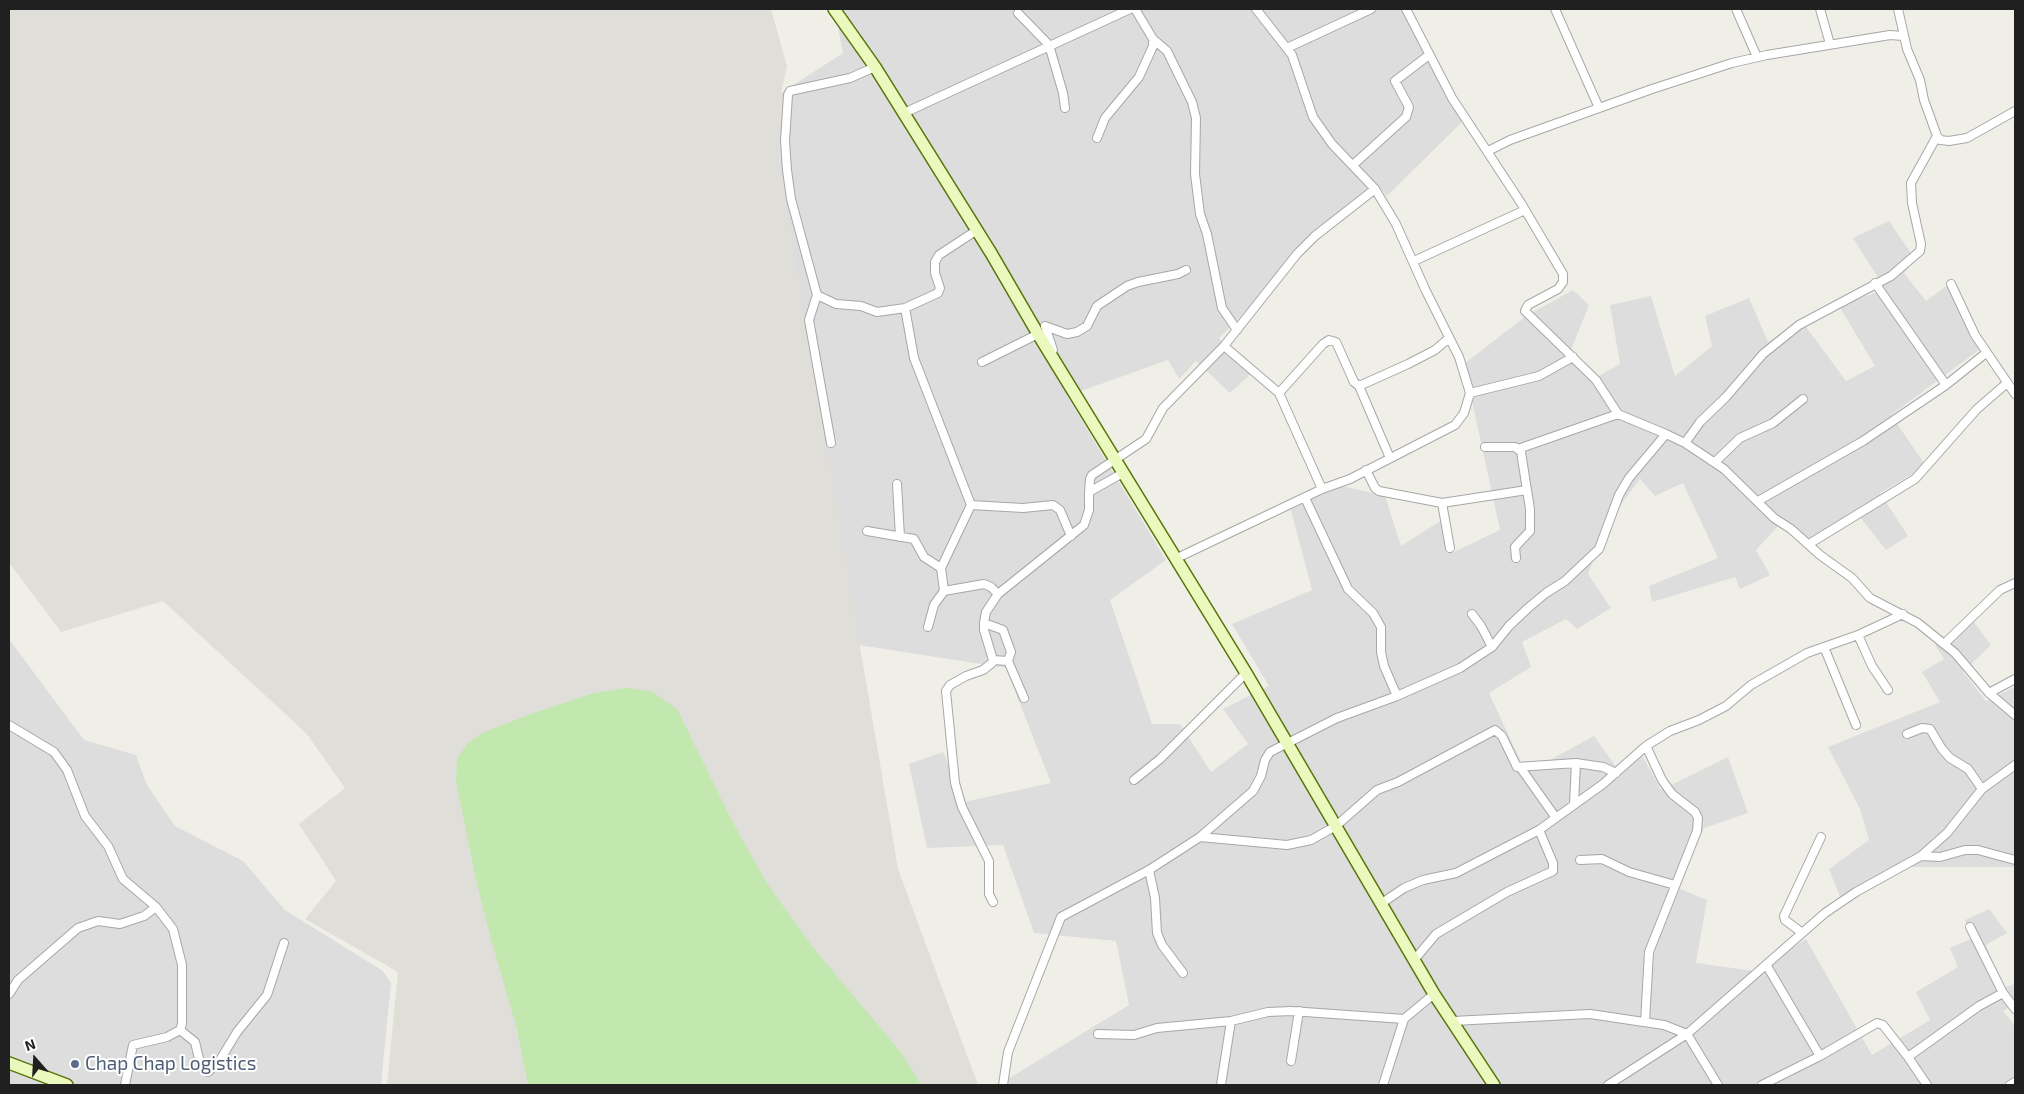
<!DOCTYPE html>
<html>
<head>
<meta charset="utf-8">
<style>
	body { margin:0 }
	#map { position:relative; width:2024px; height:1094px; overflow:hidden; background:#f0efe7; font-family:"Exo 2",sans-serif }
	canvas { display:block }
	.frame { position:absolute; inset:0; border:10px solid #202020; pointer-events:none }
	.north { position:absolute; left:10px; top:1034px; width:50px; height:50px; -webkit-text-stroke:4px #fff; paint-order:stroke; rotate:341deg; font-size:14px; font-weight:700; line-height:20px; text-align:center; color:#202020 }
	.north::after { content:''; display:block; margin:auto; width:18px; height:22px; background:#202020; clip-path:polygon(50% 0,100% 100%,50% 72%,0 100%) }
</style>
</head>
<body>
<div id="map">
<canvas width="2024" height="1094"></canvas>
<div class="frame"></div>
<div class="north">N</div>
</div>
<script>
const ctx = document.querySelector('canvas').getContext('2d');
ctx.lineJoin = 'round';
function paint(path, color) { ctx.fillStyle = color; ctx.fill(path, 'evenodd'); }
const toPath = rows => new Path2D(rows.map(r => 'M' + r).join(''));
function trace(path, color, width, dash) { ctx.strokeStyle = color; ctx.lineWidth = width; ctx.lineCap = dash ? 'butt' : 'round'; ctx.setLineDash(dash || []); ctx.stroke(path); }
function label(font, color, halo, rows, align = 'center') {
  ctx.font = font + ' "Exo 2",sans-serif'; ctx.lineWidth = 4; ctx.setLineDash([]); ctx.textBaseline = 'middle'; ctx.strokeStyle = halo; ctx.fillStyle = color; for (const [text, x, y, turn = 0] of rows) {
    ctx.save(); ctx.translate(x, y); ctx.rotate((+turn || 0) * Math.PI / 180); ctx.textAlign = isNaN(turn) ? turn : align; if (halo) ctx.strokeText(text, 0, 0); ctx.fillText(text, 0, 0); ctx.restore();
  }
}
paint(toPath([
	[834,9,1408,9,1462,122,1387,196,1376,183,1219,338,1253,372,1230,393,1196,361,1179,379,1168,360,1067,396,1166,560,1110,600,1152,724,1180,724,1211,772,1248,744,1223,709,1269,686,1232,624,1312,590,1291,510,1338,485,1385,496,1401,546,1448,516,1454,552,1500,530,1464,364,1526,316,1573,290,1589,305,1571,350,1597,377,1620,364,1610,305,1651,296,1675,376,1712,346,1705,316,1749,298,1768,342,1801,320,1846,381,1875,366,1839,306,1885,289,1853,238,1889,221,1915,259,1904,273,1926,301,1948,285,1979,350,1891,415,1926,466,1880,493,1908,536,1886,550,1855,511,1802,543,1782,522,1756,550,1770,575,1740,589,1735,577,1652,602,1649,586,1718,558,1683,483,1655,496,1640,479,1605,526,1588,574,1611,608,1577,629,1566,619,1522,642,1531,667,1489,693,1526,773,1594,736,1617,768,1642,755,1661,790,1728,757,1748,813,1704,828,1678,888,1707,900,1696,963,1755,971,1806,939,1872,1055,1930,1020,1916,992,1958,967,1950,948,1973,938,1965,920,1989,909,2007,933,1986,945,2003,988,2015,984,2015,1004,2003,1011,2015,1026,2015,1085,998,1085,1129,1005,1116,941,1034,933,1003,845,927,848,909,764,943,752,964,802,1051,783,1006,668,859,645,779,172,781,93,843,53],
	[1970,617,1991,645,1963,672,1986,701,2015,687,2015,867,1904,867,1840,897,1829,869,1869,840,1860,809,1828,747,1940,702,1922,672,1944,659,1935,645],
	[9,639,84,740,136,755,147,785,175,826,243,861,285,910,383,971,391,983,381,1085,9,1085]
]), '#dedddd');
paint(toPath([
	[9,9,771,9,787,66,781,93,779,172,898,869,978,1085,387,1085,398,972,305,919,336,881,299,824,345,788,306,733,163,601,61,632,11,565,9,566]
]), '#dfded8');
paint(toPath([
	[626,688,651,691,677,709,732,821,766,882,811,945,903,1055,921,1085,528,1085,517,1029,491,939,477,884,456,781,457,759,467,744,482,733,531,714,594,693]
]), '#c2e8af');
const street = toPath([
	[1135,9,1153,39,1167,51,1192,102,1196,118,1195,174,1200,214,1207,234,1222,308,1237,330],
	[1406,9,1452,98,1521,203,1563,274,1563,282,1558,289,1528,305,1525,311,1596,380,1618,414,1666,434],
	[1555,9,1599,108],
	[1736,9,1757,57],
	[1820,9,1830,44],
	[1898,9,1907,49,1920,80,1924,100,1937,136,1940,140,1949,141,1967,138,2015,111],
	[1018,13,1049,45,1063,93,1065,108],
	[1287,48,1371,9],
	[904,113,1130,9],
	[1097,138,1105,118,1139,77,1153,46,1153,39],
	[1488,151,1510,140,1652,89,1732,63,1767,55,1890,35,1903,36],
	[1353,165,1406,117,1409,107,1395,81,1429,55],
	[977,230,939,255,935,262,935,273,940,288,938,293,905,308,914,358,971,505,1023,508,1053,505,1060,510,1071,536],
	[1414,261,1525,210],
	[1951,284,1975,335,2015,394],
	[817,295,836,304,861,306,877,312,905,308],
	[1045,326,1067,334,1077,332,1087,326,1097,306,1127,286,1138,282,1178,274,1186,270],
	[1045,326,1053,350,1051,355],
	[1224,346,1279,393,1323,344,1329,340,1336,342,1354,382,1359,386,1408,364,1435,350,1449,338],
	[982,362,1038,334],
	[1946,385,1986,353],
	[1359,386,1390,458],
	[1279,393,1322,489],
	[1470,393,1539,376,1573,357],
	[831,443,809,320,817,295,791,199,787,170,785,141,788,95,790,91,850,78,875,67],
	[1685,443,1724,469,1774,518,1791,529,1820,555,1852,578,1870,598,1918,623,1955,653,1989,693,2015,715],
	[1485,447,1515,447,1521,452,1530,509,1530,531,1515,547,1516,558],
	[1518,449,1618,414],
	[1715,462,1740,438,1773,423,1803,399],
	[1366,470,1375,488,1379,491,1442,503,1527,490],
	[897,484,900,537],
	[1089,492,1090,479,1092,475,1146,439,1163,408,1224,346,1297,254,1315,236,1375,189],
	[1305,498,1348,589,1373,613,1381,627,1381,652,1384,666,1397,696],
	[1758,501,1863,441,1946,385,1875,283],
	[1442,503,1450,548],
	[867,531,914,539,924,557,941,568],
	[1809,544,1915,479,1977,409,2007,383],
	[1175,559,1322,489,1350,479,1455,425,1464,413,1470,393,1459,357,1425,289,1396,224,1375,189,1332,144,1313,117,1292,55,1256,9],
	[944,591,984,584,991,587,998,594],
	[1472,614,1481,626,1492,647],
	[984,623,1003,630,1011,652,1008,661],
	[928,627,934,605,944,591,941,568,971,505],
	[1858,635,1872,666,1888,690],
	[1944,644,2000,590,2015,583],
	[1824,647,1856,725],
	[993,660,1008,661,1024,698],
	[1989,693,2015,679],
	[9,725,54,752,67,770,85,816,108,846,123,879,156,907,173,929,182,965,182,1024,180,1030,167,1037,133,1045,125,1085],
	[1907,734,1922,728,1930,729,1942,749,1950,758,1968,769,1982,789],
	[1520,767,1556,818],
	[1134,780,1160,759,1246,673],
	[1574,804,1576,763],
	[1200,837,1287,845,1311,840,1336,826,1377,790,1398,782,1495,730,1502,736,1517,767,1576,763,1603,767,1616,773],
	[1921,856,1940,857,1965,850,1978,850,2015,860],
	[1580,860,1602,859,1629,872,1675,885],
	[1149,870,1155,898,1157,933,1162,945,1183,973],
	[993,902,989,894,989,861,962,807,955,783,946,691,950,685,966,676,983,670,992,663,993,660,984,630,984,623,986,612,998,594,1084,525,1089,510,1089,492,1123,473],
	[1382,903,1404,888,1423,880,1456,873,1539,830,1603,784,1646,746,1670,731,1699,720,1726,706,1751,685,1807,653,1858,635,1903,614],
	[1970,927,2003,993],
	[1801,932,1785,920,1784,916,1821,837],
	[1415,959,1436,934,1507,892,1553,871,1553,863,1539,830],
	[1767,966,1820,1056],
	[9,994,18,980,78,928,98,921,120,924,144,916,156,907],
	[1231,1021,1268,1012,1291,1011,1404,1019],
	[1453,1021,1590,1014,1664,1025,1687,1034,1718,1085],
	[1645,1022,1649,952,1697,831,1698,818,1695,812,1672,794,1662,780,1646,746],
	[180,1030,195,1042,199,1059,208,1072,220,1060,237,1032,267,995,284,943],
	[1098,1034,1134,1035,1157,1028,1231,1021,1221,1085],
	[1291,1061,1299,1011],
	[1003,1085,1008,1052,1061,917,1149,870,1200,837,1253,791,1261,776,1265,760,1270,752,1337,718,1397,696,1460,668,1492,647,1509,626,1528,608,1546,593,1565,581,1599,549,1619,495,1629,478,1666,434,1685,443,1700,422,1726,397,1763,354,1799,325,1891,276,1920,251,1921,244,1912,203,1911,183,1937,136],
	[1383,1085,1404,1019,1434,994],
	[1608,1085,1687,1034,1825,913,1856,892,1921,856,1947,833,1982,789,2015,765],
	[1762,1085,1820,1056,1877,1023,1883,1025,1908,1057],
	[1927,1085,1908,1057,1979,1006,2003,993,2015,1009],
	[2010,1085,2015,1082]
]);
const secondary = toPath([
	[834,9,875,67,991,253,1038,334,1246,673,1434,994,1494,1085],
	[9,1063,67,1085]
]);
trace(street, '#a7a7a7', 10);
trace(secondary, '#587509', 14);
trace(street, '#fff', 8);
trace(secondary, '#ebf8be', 11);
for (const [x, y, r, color] of [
	[75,1064,5,"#5c6f8a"]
]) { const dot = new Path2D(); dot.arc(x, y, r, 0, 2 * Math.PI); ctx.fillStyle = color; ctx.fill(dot); trace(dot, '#fff', 2); }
label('19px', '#4e5e75', '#fff', [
	["Chap Chap Logistics",85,1064]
], 'left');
</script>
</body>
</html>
